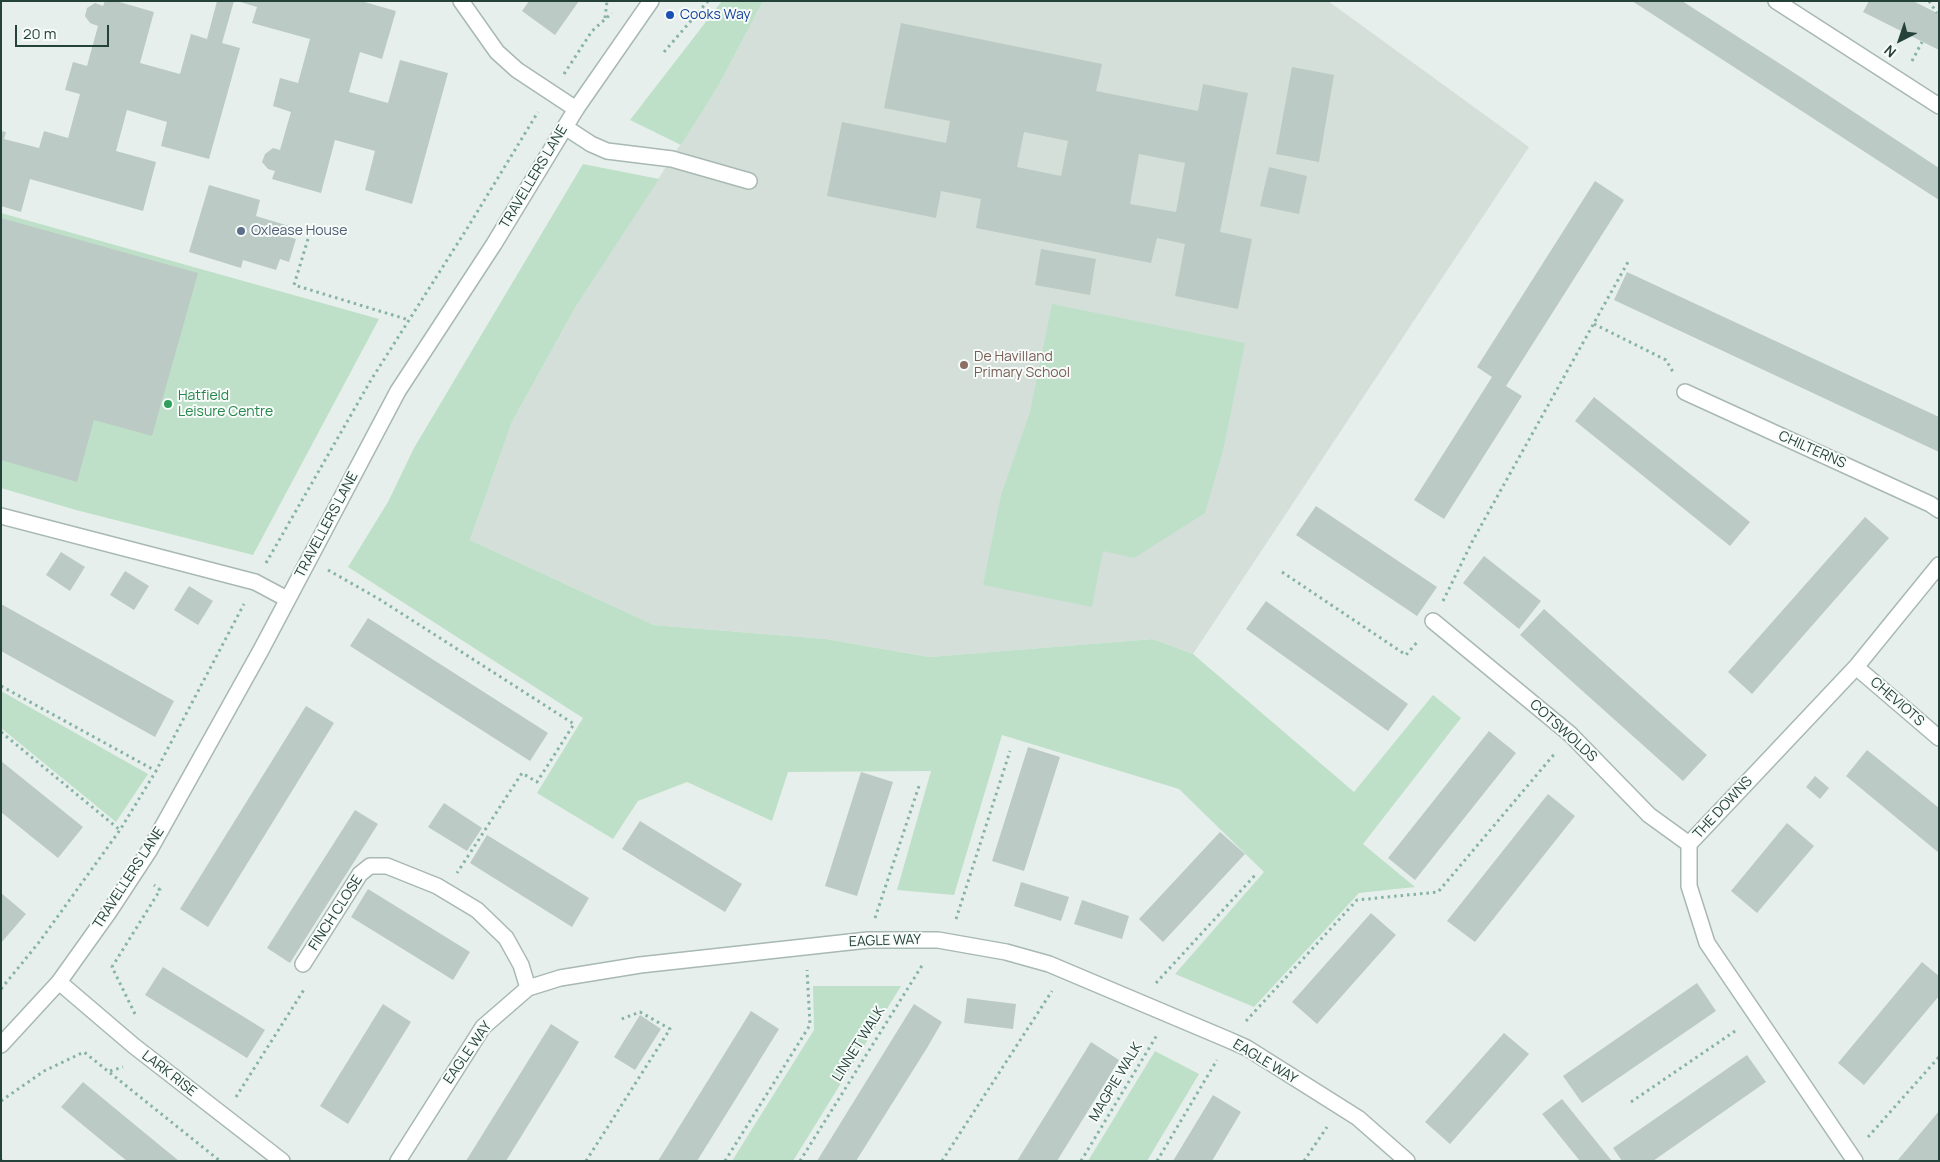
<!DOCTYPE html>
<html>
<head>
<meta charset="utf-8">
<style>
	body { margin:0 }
	#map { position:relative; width:1940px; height:1162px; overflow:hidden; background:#e6efeb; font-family:Manrope,sans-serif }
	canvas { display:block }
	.frame { position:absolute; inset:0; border:2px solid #24423a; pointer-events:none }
	.north { position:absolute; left:1875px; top:15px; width:50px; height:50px; -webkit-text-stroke:4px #f7fbf9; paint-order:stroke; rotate:221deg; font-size:14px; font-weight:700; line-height:20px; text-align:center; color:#24423a }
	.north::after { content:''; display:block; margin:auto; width:18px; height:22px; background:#24423a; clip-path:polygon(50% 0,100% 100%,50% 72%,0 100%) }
	.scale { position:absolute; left:15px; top:25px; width:94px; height:22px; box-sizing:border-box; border:2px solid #24423a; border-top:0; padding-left:6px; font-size:15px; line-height:18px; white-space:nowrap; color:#24423a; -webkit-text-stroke:4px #f7fbf9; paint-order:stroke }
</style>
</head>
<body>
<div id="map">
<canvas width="1940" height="1162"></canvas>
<div class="frame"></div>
<div class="north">N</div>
<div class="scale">20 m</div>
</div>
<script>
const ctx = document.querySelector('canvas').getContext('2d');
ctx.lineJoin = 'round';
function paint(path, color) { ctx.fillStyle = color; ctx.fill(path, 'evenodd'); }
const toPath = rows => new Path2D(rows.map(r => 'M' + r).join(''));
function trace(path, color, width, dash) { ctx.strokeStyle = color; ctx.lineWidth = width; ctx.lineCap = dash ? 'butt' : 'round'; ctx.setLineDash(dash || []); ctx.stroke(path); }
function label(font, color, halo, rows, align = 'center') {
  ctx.font = font + ' Manrope,sans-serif'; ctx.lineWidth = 4; ctx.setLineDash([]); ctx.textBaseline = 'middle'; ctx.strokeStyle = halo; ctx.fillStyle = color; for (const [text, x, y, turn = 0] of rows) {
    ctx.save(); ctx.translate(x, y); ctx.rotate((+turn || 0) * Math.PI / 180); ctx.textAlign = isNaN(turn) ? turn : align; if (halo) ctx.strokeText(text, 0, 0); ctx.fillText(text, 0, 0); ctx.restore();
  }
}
paint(toPath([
	[763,1,1328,1,1529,147,1193,654,1153,639,929,657,826,639,654,625,470,540,512,422,575,308,720,83]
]), '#d4dfda');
paint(toPath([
	[722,1,763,1,720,83,681,145,630,120],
	[583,164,659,179,575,308,512,422,470,540,654,625,826,639,929,657,1153,639,1193,654,1354,792,1433,695,1461,718,1363,844,1415,887,1359,893,1254,1007,1175,974,1264,872,1179,789,1002,735,954,895,897,890,931,771,788,772,772,821,687,782,638,801,613,839,537,793,583,718,348,567,388,502,414,448],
	[1,213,379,319,253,555,76,510,1,488],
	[1052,304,1245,343,1223,451,1205,513,1134,558,1103,551,1092,607,983,585,1001,495,1030,412],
	[1,691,148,774,116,822,1,728],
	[813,986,901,986,793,1161,732,1161,814,1030],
	[1155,1051,1199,1074,1147,1161,1088,1161]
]), '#bfe0c8');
paint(toPath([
	[105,1,116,1,154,12,140,63,180,74,191,34,207,39,217,1,234,1,222,43,240,48,209,159,161,146,167,122,127,110,116,151,156,162,143,211,30,179,21,212,1,206,1,131,6,132,4,139,39,148,44,131,68,138,80,94,65,90,73,62,87,66,98,26,90,23,85,16,87,8,95,3,103,6],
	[237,1,361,1,396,11,382,59,360,52,349,92,388,103,400,60,448,73,412,204,365,190,375,151,335,140,321,193,272,179,275,171,268,169,262,162,265,154,273,148,280,150,291,112,273,106,280,78,298,83,310,39,252,23,257,7],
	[529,1,579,1,555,35,522,11],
	[1632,1,1682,1,1799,76,1939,168,1939,200],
	[1869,1,1913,1,1939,14,1939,50,1863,12],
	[901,23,1102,64,1096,91,1198,111,1203,84,1248,93,1220,232,1252,239,1238,309,1175,296,1185,244,1157,238,1151,263,976,228,981,199,941,191,936,218,827,196,842,122,946,143,950,121,884,108],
	[1024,132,1068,141,1061,176,1017,167],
	[1139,154,1185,163,1176,212,1130,204],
	[1292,67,1334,75,1319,162,1276,154],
	[1269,167,1307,176,1299,214,1260,206],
	[1595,181,1624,200,1506,386,1522,396,1444,519,1414,500,1492,377,1477,367],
	[209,185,260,200,256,216,289,226,286,236,296,239,289,262,280,259,276,270,243,260,241,268,189,252],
	[1,218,198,273,152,436,94,420,77,482,1,460],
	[1041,249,1096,259,1090,295,1035,285],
	[1627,272,1939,417,1939,452,1614,300],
	[1594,397,1750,522,1730,546,1575,421],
	[1316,506,1437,587,1417,616,1296,535],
	[1865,517,1889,538,1752,694,1728,672],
	[61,552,85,567,70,591,46,575],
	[1484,556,1541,601,1519,629,1463,583],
	[125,571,149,586,134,610,110,595],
	[189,586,213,601,198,625,174,610],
	[1266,601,1408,704,1388,731,1246,629],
	[1,604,174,701,155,737,1,651],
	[1544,609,1707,755,1683,781,1520,635],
	[368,618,548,733,530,761,350,646],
	[306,706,334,723,208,927,180,909],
	[1489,731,1516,753,1415,880,1388,858],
	[1028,747,1060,757,1024,871,992,861],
	[1867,750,1939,808,1939,853,1846,776],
	[1,761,83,827,58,858,1,812],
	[861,772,893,782,857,896,825,886],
	[1815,776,1829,788,1820,799,1806,787],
	[1548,794,1575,816,1475,942,1447,921],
	[444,803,482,828,467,851,428,827],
	[355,810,378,824,290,963,267,948],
	[640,821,742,884,725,912,622,849],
	[1787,823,1814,846,1757,913,1731,891],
	[1220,832,1245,854,1163,942,1139,919],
	[487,835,589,898,572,927,470,863],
	[1021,882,1069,897,1061,921,1014,906],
	[368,889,470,952,453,980,351,917],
	[1,893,26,914,1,943],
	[1082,900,1129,916,1122,939,1074,924],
	[1371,913,1396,935,1317,1024,1292,1002],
	[1922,962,1939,976,1939,996,1864,1085,1838,1063],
	[163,967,265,1030,247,1058,145,995],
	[1697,983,1716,1011,1582,1103,1563,1076],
	[967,998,1016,1004,1013,1029,964,1023],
	[383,1004,411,1022,348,1124,320,1106],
	[914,1004,942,1022,927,1048,856,1161,817,1161],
	[751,1011,779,1029,732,1105,697,1161,658,1161],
	[640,1015,661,1029,635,1070,614,1057],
	[551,1024,579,1042,564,1067,506,1161,466,1161],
	[1504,1033,1529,1054,1450,1144,1425,1122],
	[1091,1042,1119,1060,1104,1085,1057,1161,1017,1161],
	[1747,1055,1766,1082,1653,1161,1622,1161,1613,1148],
	[83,1082,129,1120,179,1161,127,1161,107,1145,61,1107],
	[1213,1095,1241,1112,1212,1161,1173,1161],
	[1562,1099,1612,1161,1580,1161,1542,1114],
	[1939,1111,1939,1161,1897,1161,1924,1129]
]), '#bbcac4');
const service = toPath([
	[565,127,591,144,607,151,672,159,749,181],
	[1,516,255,582,287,599]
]);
const minor = toPath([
	[461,1,497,52,517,70,576,109],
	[1776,1,1939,106],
	[1685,392,1930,504,1939,510],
	[1433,621,1570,734,1649,815,1689,844],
	[1856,667,1939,738],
	[303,964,360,874,370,866,387,866,437,886,477,910,506,938,521,965,528,988],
	[59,982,134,1046,282,1161],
	[398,1161,483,1027,528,988,560,978,640,965,868,940,938,940,1006,952,1049,964,1229,1040,1247,1048,1358,1118,1407,1161],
	[1855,1161,1707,943,1689,886,1689,844,1856,667,1939,565]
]);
const tertiary = toPath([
	[1,1045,59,982,109,912,149,851,261,650,398,391,494,244,576,109,651,1]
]);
trace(service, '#a8b8b2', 18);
trace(minor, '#a8b8b2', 18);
trace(tertiary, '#a8b8b2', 18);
trace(toPath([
	[1929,1,1937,13],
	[605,18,607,1],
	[664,52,708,1],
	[1912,61,1922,42],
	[564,74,592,31,612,13],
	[308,239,294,285,409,320],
	[1594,324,1666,360,1673,372],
	[266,563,371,380,468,227,538,112],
	[328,570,379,599,574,724,537,782,522,773,457,873],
	[1282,572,1406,655,1419,640],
	[1443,601,1473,540,1628,262],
	[1,686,156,771],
	[1,732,120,830],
	[875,918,919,786],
	[956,919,1010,751],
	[1156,983,1257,873],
	[1,989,40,941,120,830,156,771,244,604],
	[135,1014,112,967,160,890,154,885],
	[1246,1021,1357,900,1438,892,1556,752],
	[110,1071,123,1067],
	[236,1097,305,988],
	[1,1101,44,1071,84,1052,220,1161],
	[1631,1102,1738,1029],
	[1868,1137,1939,1057],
	[1,1160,2,1161],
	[586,1161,670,1029,640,1012,619,1020],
	[725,1161,810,1025,807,970],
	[800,1161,923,964],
	[942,1161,1052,991],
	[1081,1161,1157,1035],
	[1157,1161,1217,1060],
	[1304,1161,1327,1127]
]), '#86b3a5', 3, [2.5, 4]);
trace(service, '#fff', 15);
trace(minor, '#fff', 15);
trace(tertiary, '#fff', 15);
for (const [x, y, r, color] of [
	[670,15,5,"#1a4fb4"],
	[241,231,5,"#5c6f8a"],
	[964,365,5,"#8d6e63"],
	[168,404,5,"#2e9e5b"]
]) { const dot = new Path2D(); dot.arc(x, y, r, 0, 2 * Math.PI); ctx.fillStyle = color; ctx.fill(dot); trace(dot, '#f7fbf9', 2); }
label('14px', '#164399', '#f7fbf9', [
	["Cooks Way",680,15]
], 'left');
label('14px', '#24423a', '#f7fbf9', [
	["TRAVELLERS LANE",534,177,-59],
	["CHILTERNS",1812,450,24],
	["TRAVELLERS LANE",327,525,-62],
	["CHEVIOTS",1897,702,41],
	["COTSWOLDS",1563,731,42],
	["THE DOWNS",1723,808,-47],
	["TRAVELLERS LANE",129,878,-57],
	["FINCH CLOSE",336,913,-57],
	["EAGLE WAY",885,941,-2],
	["LINNET WALK",859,1044,-58],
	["EAGLE WAY",468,1053,-55],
	["EAGLE WAY",1265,1062,31],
	["LARK RISE",169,1074,38],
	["MAGPIE WALK",1116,1082,-59]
]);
label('14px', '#4e5e75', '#f7fbf9', [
	["Oxlease House",251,231]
], 'left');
label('14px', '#785e54', '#f7fbf9', [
	["De Havilland",974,357],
	["Primary School",974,373]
], 'left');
label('14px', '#27864d', '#f7fbf9', [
	["Hatfield",178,396],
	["Leisure Centre",178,412]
], 'left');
</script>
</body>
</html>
